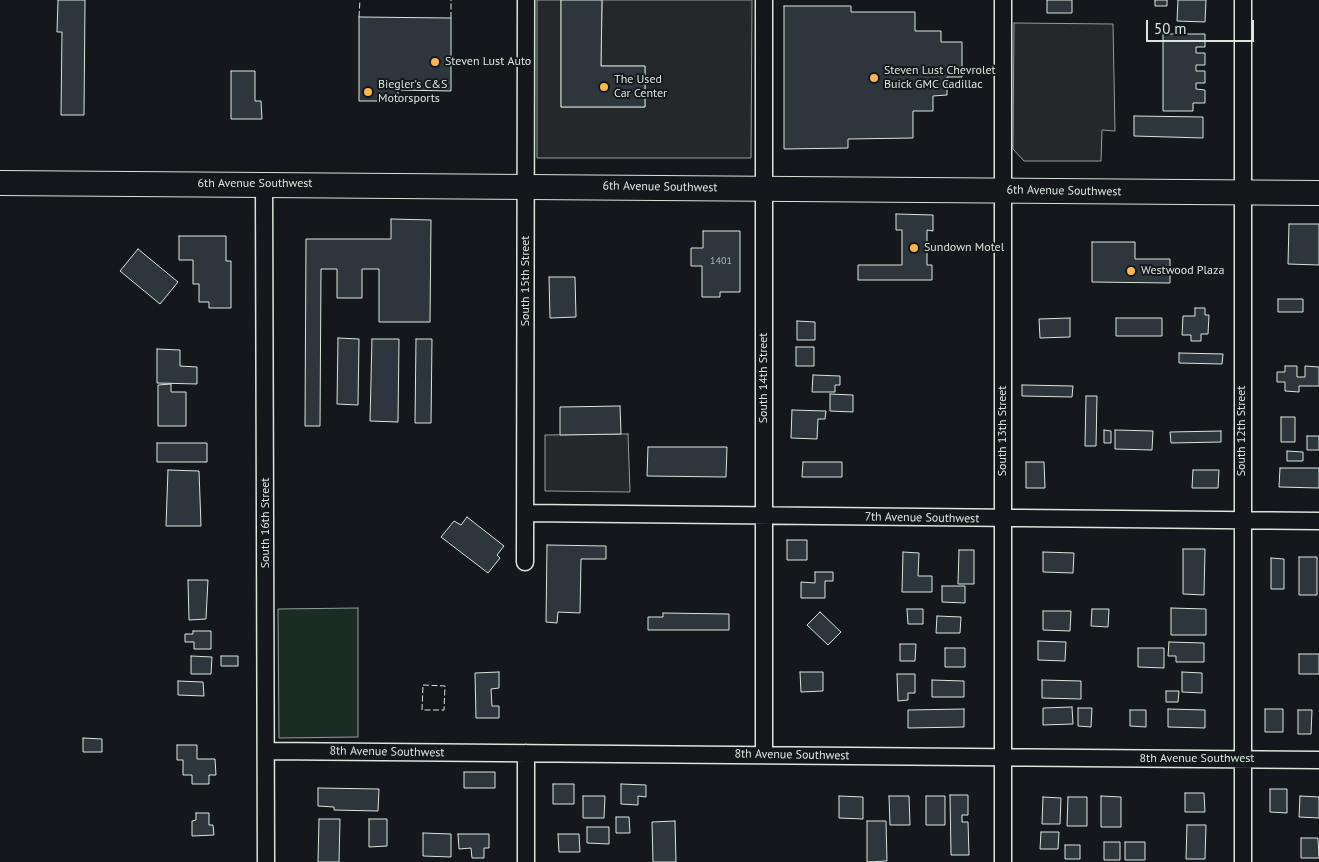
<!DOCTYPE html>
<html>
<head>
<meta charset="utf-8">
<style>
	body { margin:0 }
	#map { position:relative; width:1319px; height:862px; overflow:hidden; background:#14181c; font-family:"PT Sans",sans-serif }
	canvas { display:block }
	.scale { position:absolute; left:1146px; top:20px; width:108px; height:22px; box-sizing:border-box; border:2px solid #d8e6dc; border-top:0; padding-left:6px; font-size:15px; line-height:18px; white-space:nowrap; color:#d8e6dc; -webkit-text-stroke:4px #14181c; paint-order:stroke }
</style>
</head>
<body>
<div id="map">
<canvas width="1319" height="862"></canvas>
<div class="scale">50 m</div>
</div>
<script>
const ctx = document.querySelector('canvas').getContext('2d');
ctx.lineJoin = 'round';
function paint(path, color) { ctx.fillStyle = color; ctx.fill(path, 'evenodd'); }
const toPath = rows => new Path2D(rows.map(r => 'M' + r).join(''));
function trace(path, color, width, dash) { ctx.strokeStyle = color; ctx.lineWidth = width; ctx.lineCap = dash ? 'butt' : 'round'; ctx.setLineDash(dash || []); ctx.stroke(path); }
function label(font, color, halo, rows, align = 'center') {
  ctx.font = font + ' "PT Sans",sans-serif'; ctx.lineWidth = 4; ctx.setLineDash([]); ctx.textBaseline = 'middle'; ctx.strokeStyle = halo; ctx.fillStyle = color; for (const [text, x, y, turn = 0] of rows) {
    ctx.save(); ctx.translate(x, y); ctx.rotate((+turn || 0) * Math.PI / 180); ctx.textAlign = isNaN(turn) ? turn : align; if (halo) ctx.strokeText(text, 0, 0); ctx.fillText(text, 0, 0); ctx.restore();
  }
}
const green = toPath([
	[358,608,358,737,279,738,278,609,358,608]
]);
paint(green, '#1a2d24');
trace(green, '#939e99', 1);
const parking = toPath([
	[537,0,561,0,561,107,645,107,645,66,601,66,602,0,752,0,751,158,537,158,537,0],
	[1014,23,1113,24,1115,131,1102,130,1101,161,1024,161,1013,149,1014,23],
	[628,434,630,492,545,491,545,435,628,434]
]);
paint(parking, '#24282b');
trace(parking, '#939e99', 1);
const building = toPath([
	[58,0,85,0,84,115,61,115,62,32,57,32,58,0],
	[561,0,602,0,601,66,645,66,645,107,561,107,561,0],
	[1047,0,1072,0,1072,13,1047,13,1047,0],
	[1155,0,1167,0,1167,6,1155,6,1155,0],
	[1178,0,1206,0,1205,22,1177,21,1178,0],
	[784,6,851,6,851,12,915,12,915,31,941,31,941,42,962,42,962,77,947,77,947,95,933,96,933,111,913,111,913,138,848,139,848,148,784,149,784,6],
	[359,17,451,18,451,91,398,90,398,101,359,101,359,17],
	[1163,34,1205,34,1205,47,1196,47,1196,53,1205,53,1205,65,1196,65,1196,71,1205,71,1205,83,1196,83,1196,89,1205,90,1205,103,1193,103,1193,111,1163,111,1163,34],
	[231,71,255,71,255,101,261,101,262,119,231,119,231,71],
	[1134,116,1203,117,1203,138,1134,136,1134,116],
	[896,214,933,215,933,231,927,230,927,265,932,265,932,280,858,280,858,265,902,265,902,230,896,230,896,214],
	[391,219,431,220,430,322,379,322,379,269,362,269,362,298,337,298,337,269,321,269,320,426,305,426,306,239,391,239,391,219],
	[1289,224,1319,224,1319,265,1288,264,1289,224],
	[703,231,740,231,740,292,720,292,720,297,702,297,702,266,691,266,691,248,703,248,703,231],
	[179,236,226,236,226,261,231,261,231,308,209,308,209,302,199,302,199,284,193,284,193,260,179,260,179,236],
	[1092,242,1135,242,1135,259,1170,259,1170,283,1092,282,1092,242],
	[138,249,178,282,160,304,120,271,138,249],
	[549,277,575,277,576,317,550,318,549,277],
	[1278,299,1303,299,1303,312,1278,312,1278,299],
	[1195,308,1205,308,1205,315,1209,315,1208,334,1201,334,1201,341,1191,341,1191,335,1182,335,1183,316,1195,316,1195,308],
	[1070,318,1070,337,1040,338,1039,319,1070,318],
	[1116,318,1162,318,1162,336,1116,336,1116,318],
	[797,321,815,322,815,340,797,340,797,321],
	[338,338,359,339,358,405,337,404,338,338],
	[372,339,399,339,398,422,370,421,372,339],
	[416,339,432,339,431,423,415,423,416,339],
	[796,347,814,347,814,366,796,366,796,347],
	[157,349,180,350,180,366,197,367,197,384,157,383,157,349],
	[1179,353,1223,354,1222,364,1179,363,1179,353],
	[1285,366,1297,366,1297,377,1305,377,1305,366,1319,367,1319,386,1299,386,1299,392,1285,391,1285,382,1277,382,1277,372,1285,372,1285,366],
	[813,375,840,376,840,385,835,385,835,392,812,392,813,375],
	[171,384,171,392,186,392,186,426,158,426,158,385,171,384],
	[1022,385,1073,386,1072,397,1022,396,1022,385],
	[830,394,853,395,853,412,830,411,830,394],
	[1086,396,1097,396,1096,446,1085,446,1086,396],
	[620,406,621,434,560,435,560,407,620,406],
	[792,410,826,411,825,419,818,419,817,439,791,438,792,410],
	[1281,417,1295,417,1295,442,1281,442,1281,417],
	[1104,430,1111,431,1111,443,1104,443,1104,430],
	[1115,430,1153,431,1152,450,1115,449,1115,430],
	[1221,431,1221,442,1171,443,1170,432,1221,431],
	[1307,436,1319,436,1319,450,1307,450,1307,436],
	[157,443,207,443,207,462,157,462,157,443],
	[648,447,727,447,726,477,647,476,648,447],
	[1287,451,1303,452,1303,461,1287,461,1287,451],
	[803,462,842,462,842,477,802,477,803,462],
	[1026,462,1044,462,1045,488,1026,488,1026,462],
	[1280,468,1319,468,1319,488,1279,487,1280,468],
	[168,470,199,471,201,526,166,526,168,470],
	[1193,470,1219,470,1218,488,1192,488,1193,470],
	[467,517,504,546,497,555,500,558,488,573,441,537,454,521,461,525,467,517],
	[787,540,807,540,807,560,787,560,787,540],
	[547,545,606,546,606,559,581,559,580,613,558,612,557,623,546,622,547,545],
	[1183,549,1205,549,1204,595,1183,594,1183,549],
	[959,550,974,550,974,584,958,584,959,550],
	[903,552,919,553,918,576,932,576,932,592,902,592,903,552],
	[1043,552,1074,553,1073,573,1043,572,1043,552],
	[1299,557,1317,557,1317,595,1299,595,1299,557],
	[1271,558,1284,559,1284,589,1271,589,1271,558],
	[815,572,833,572,833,581,825,581,825,598,801,598,801,582,815,583,815,572],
	[188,580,208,580,206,619,189,620,188,580],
	[942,586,965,586,965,603,942,602,942,586],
	[1171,608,1206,609,1206,635,1171,635,1171,608],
	[907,609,923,609,923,624,908,624,907,609],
	[1092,609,1109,609,1108,627,1091,626,1092,609],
	[1043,611,1071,611,1070,631,1043,630,1043,611],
	[820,612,841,632,828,645,807,625,820,612],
	[663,613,729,614,729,630,648,630,648,617,663,617,663,613],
	[937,616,961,617,960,633,936,633,937,616],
	[193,631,211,631,211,649,194,649,194,642,185,642,185,634,193,634,193,631],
	[1038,641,1066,642,1065,661,1038,660,1038,641],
	[1169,642,1204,643,1204,662,1176,662,1176,656,1168,656,1169,642],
	[900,644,916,644,915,661,900,661,900,644],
	[945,648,965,648,965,667,945,667,945,648],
	[1138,648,1164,648,1164,668,1138,667,1138,648],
	[1299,654,1319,654,1319,674,1299,674,1299,654],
	[191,656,212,657,211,674,191,674,191,656],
	[221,656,238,656,238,666,221,666,221,656],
	[499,672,499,688,491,689,492,706,499,706,499,718,476,718,475,673,499,672],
	[800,672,823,672,823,691,801,692,800,672],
	[1182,672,1202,673,1202,693,1182,692,1182,672],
	[897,674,915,674,915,693,908,693,908,700,898,701,897,674],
	[932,680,964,681,964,697,932,697,932,680],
	[1042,680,1081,681,1081,699,1042,698,1042,680],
	[178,681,203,682,204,696,178,695,178,681],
	[1166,691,1179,691,1178,702,1166,702,1166,691],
	[1072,707,1073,724,1043,725,1043,708,1072,707],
	[1078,708,1092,708,1091,727,1078,726,1078,708],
	[964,709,964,727,908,728,908,710,964,709],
	[1168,709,1205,710,1205,728,1168,727,1168,709],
	[1265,709,1283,709,1283,732,1265,732,1265,709],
	[1130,710,1146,710,1146,727,1130,726,1130,710],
	[1298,710,1312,710,1311,734,1298,734,1298,710],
	[83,738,102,739,102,752,83,752,83,738],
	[177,745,197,745,197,759,215,759,216,775,209,775,209,784,192,784,192,775,183,775,183,760,177,760,177,745],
	[464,772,495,772,495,788,464,788,464,772],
	[553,784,574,784,574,804,553,804,553,784],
	[621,784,646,785,646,797,638,796,638,805,621,804,621,784],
	[318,788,379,789,378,811,334,810,334,807,318,806,318,788],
	[1270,789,1287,789,1287,813,1270,812,1270,789],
	[1185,793,1204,793,1205,812,1185,812,1185,793],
	[950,795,968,795,968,815,962,815,962,822,968,822,969,855,951,855,950,795],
	[583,796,605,796,604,818,583,818,583,796],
	[839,796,863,797,863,819,839,818,839,796],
	[889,796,909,796,910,825,890,825,889,796],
	[926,796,945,796,945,825,926,825,926,796],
	[1101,796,1121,797,1121,827,1101,827,1101,796],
	[1300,796,1319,797,1319,818,1299,817,1300,796],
	[1043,797,1061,798,1060,824,1042,824,1043,797],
	[1068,797,1087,797,1087,826,1067,826,1068,797],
	[196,813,209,813,209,825,213,825,214,835,192,836,192,821,196,820,196,813],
	[616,817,629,817,630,833,616,833,616,817],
	[319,819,340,819,339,862,318,862,319,819],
	[369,819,387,819,387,846,369,847,369,819],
	[675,821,676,862,653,862,652,822,675,821],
	[867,821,886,821,887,861,867,862,867,821],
	[1187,825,1206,825,1205,859,1186,859,1187,825],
	[587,827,609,827,609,844,587,843,587,827],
	[1041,832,1059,832,1058,849,1040,849,1041,832],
	[423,833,451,834,451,857,423,856,423,833],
	[458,834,489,834,489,848,484,848,484,858,472,858,471,848,459,849,458,834],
	[558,834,579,834,580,852,559,852,558,834],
	[1301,838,1318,838,1319,858,1301,858,1301,838],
	[1104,842,1120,842,1120,860,1104,860,1104,842],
	[1125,842,1145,842,1145,860,1125,860,1125,842],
	[1065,845,1080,845,1080,859,1065,859,1065,845]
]);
paint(building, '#2c363c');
trace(building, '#d8e6dc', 1);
const minor = toPath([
	[764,0,764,755],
	[1243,0,1243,862],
	[264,184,266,862],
	[525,513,1319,521],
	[525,562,526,0],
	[266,751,1319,760],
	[526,753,526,862],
	[1003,862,1003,0]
]);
const highway = toPath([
	[0,183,1319,193]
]);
trace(minor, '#d8e6dc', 19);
trace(highway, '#d8e6dc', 26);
trace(minor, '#14181c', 16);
trace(highway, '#14181c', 24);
trace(toPath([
	[359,17,360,0],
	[451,18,451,0],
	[423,685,445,686,444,710,422,710,423,685]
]), '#d8e6dc', 1, [6, 2.5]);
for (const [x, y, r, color] of [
	[435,62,5,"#ffb74d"],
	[874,78,5,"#ffb74d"],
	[604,87,5,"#ffb74d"],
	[368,92,5,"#ffb74d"],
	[914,248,5,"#ffb74d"],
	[1131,271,5,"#ffb74d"]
]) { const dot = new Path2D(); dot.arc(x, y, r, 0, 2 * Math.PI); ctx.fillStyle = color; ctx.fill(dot); trace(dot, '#14181c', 2); }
label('10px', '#adbab4', null, [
	["1401",721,261]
]);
label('12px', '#d8e6dc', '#14181c', [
	["Steven Lust Auto",445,62],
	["Steven Lust Chevrolet",884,71],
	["Buick GMC Cadillac",884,85],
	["The Used",614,80],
	["Car Center",614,94],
	["Biegler's C&S",378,85],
	["Motorsports",378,99],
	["Sundown Motel",924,248],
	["Westwood Plaza",1141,271]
], 'left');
label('12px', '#d8e6dc', '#14181c', [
	["6th Avenue Southwest",255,184],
	["6th Avenue Southwest",660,187,1],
	["6th Avenue Southwest",1064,191,1],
	["South 15th Street",526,281,-90],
	["South 14th Street",764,378,-90],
	["South 13th Street",1003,431,-90],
	["South 12th Street",1242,431,-90],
	["7th Avenue Southwest",922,518,1],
	["South 16th Street",266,523,-90],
	["8th Avenue Southwest",387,752,1],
	["8th Avenue Southwest",792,755,1],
	["8th Avenue Southwest",1197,759]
]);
</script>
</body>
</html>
